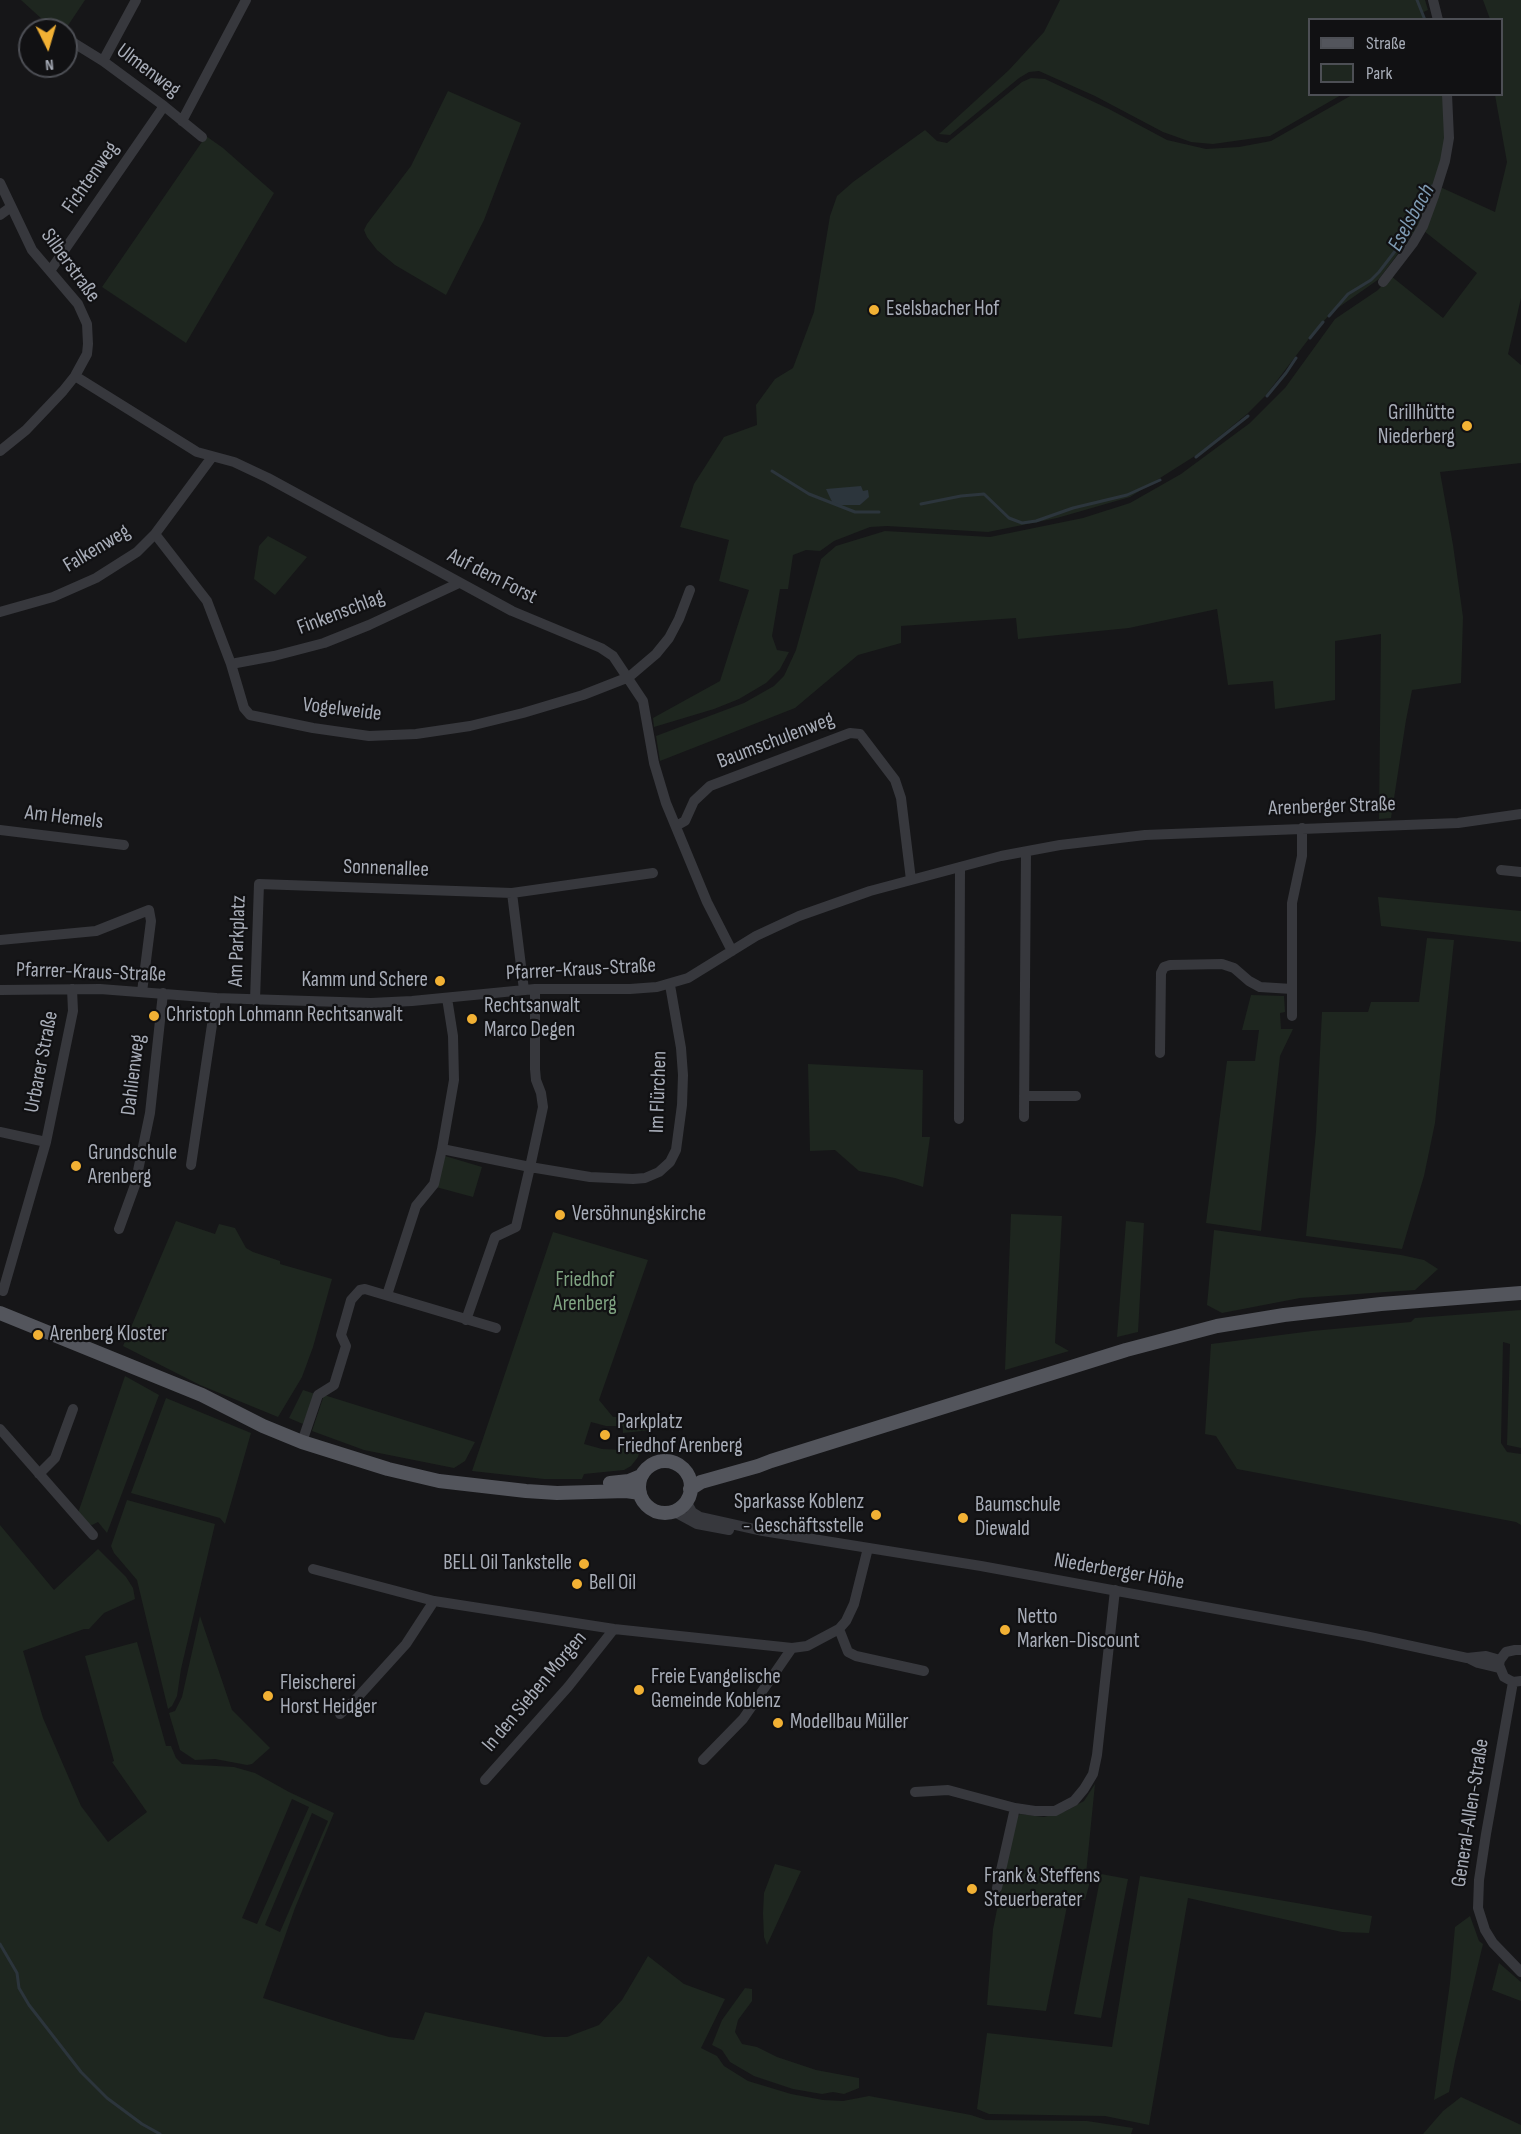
<!DOCTYPE html>
<html>
<head>
<meta charset="utf-8">
<style>
	body { margin:0 }
	#map { position:relative; width:1521px; height:2134px; overflow:hidden; background:#161618; font-family:"Sofia Sans Condensed",sans-serif }
	canvas { display:block }
	.legend { position:absolute; left:1308px; top:18px; width:195px; height:78px; box-sizing:border-box; background:#111113; border:2px solid #4d4f55; margin:0; padding:8px 10px; list-style:none; font-size:18px; color:#a8adb8 }
	.legend li { display:flex; align-items:center; gap:12px; height:30px }
	.legend b { width:30px; border:2px solid #4d4f55 }
	.north { position:absolute; left:18px; top:18px; width:60px; height:60px; box-sizing:border-box; background:#111113; border:2px solid #4d4f55; border-radius:50%; rotate:175deg; font-size:16px; font-weight:700; line-height:24px; text-align:center; color:#a8adb8 }
	.north::after { content:''; display:block; margin:auto; width:21px; height:27px; background:#f2b134; clip-path:polygon(50% 0,100% 100%,50% 72%,0 100%) }
</style>
</head>
<body>
<div id="map">
<canvas width="1521" height="2134"></canvas>
<ul class="legend">
<li><b style="height:8px;background:#53555c"></b>Straße</li>
<li><b style="height:16px;background:#1e261f"></b>Park</li>
</ul>
<div class="north">N</div>
</div>
<script>
const ctx = document.querySelector('canvas').getContext('2d');
ctx.lineJoin = 'round';
function paint(path, color) { ctx.fillStyle = color; ctx.fill(path, 'evenodd'); }
const toPath = rows => new Path2D(rows.map(r => 'M' + r).join(''));
function trace(path, color, width, dash) { ctx.strokeStyle = color; ctx.lineWidth = width; ctx.lineCap = dash ? 'butt' : 'round'; ctx.setLineDash(dash || []); ctx.stroke(path); }
function label(font, color, halo, rows, align = 'center') {
  ctx.font = font + ' "Sofia Sans Condensed",sans-serif'; ctx.lineWidth = 4.5; ctx.setLineDash([]); ctx.textBaseline = 'middle'; ctx.strokeStyle = halo; ctx.fillStyle = color; for (const [text, x, y, turn = 0] of rows) {
    ctx.save(); ctx.translate(x, y); ctx.rotate((+turn || 0) * Math.PI / 180); ctx.textAlign = isNaN(turn) ? turn : align; if (halo) ctx.strokeText(text, 0, 0); ctx.fillText(text, 0, 0); ctx.restore();
  }
}
paint(toPath([
	[21,0,85,0,65,30,54,30],
	[1060,0,1425,0,1428,10,1421,13,1424,19,1310,20,1310,94,1341,95,1270,136,1213,144,1191,142,1163,132,1095,96,1039,71,1029,72,1019,78,950,135,939,134,1009,70,1044,32],
	[1483,0,1521,0,1521,298,1508,354,1521,365,1521,463,1440,472,1453,545,1463,617,1461,683,1412,690,1406,720,1391,818,1379,819,1381,634,1335,641,1335,700,1275,709,1273,681,1228,685,1217,609,1129,628,1018,639,1016,618,901,626,901,643,858,655,795,708,660,761,656,736,744,703,774,686,784,676,796,650,821,559,836,546,885,531,990,537,1083,518,1130,503,1181,474,1250,423,1285,388,1335,319,1378,290,1391,276,1443,318,1477,273,1424,231,1440,187,1495,212,1507,162,1495,95,1502,94,1502,20,1490,19],
	[1031,78,1045,79,1109,109,1167,140,1206,149,1239,147,1271,141,1352,95,1444,95,1447,128,1441,168,1420,224,1379,279,1332,312,1314,332,1266,395,1247,414,1198,454,1130,497,1057,518,988,532,887,526,870,527,834,541,820,551,806,550,793,555,788,589,780,589,772,636,777,650,789,652,780,669,766,683,739,699,714,709,654,727,653,718,720,681,749,590,719,581,729,540,680,527,694,484,724,437,757,425,756,405,775,379,793,368,814,312,830,216,837,196,853,182,925,130,937,141,947,143,1022,82],
	[863,491,866,499,860,505,832,502,829,493],
	[448,91,521,123,484,220,446,295,395,265,377,250,367,237,364,230,367,224,411,166],
	[206,136,223,148,274,193,186,343,102,287],
	[268,536,307,557,275,595,254,579,259,546],
	[1378,897,1521,911,1521,942,1381,926],
	[1427,938,1454,940,1435,1123,1424,1176,1402,1249,1306,1236,1316,1131,1322,1012,1368,1012,1371,1002,1419,1002],
	[1251,995,1284,996,1285,1012,1280,1013,1281,1029,1293,1029,1280,1056,1261,1231,1206,1223,1227,1061,1255,1061,1259,1030,1242,1030],
	[808,1064,923,1070,922,1137,930,1137,923,1187,895,1178,859,1171,835,1150,810,1151],
	[445,1156,482,1167,473,1197,436,1187],
	[1011,1214,1062,1216,1055,1343,1069,1351,1005,1370],
	[176,1221,215,1234,219,1224,235,1228,246,1248,253,1252,280,1261,280,1264,332,1279,313,1347,302,1377,278,1417,200,1385,123,1346],
	[1126,1221,1144,1223,1138,1332,1117,1337],
	[1214,1230,1401,1255,1424,1260,1438,1269,1415,1290,1300,1298,1222,1313,1207,1305],
	[553,1232,648,1260,599,1400,613,1417,651,1416,651,1430,623,1433,623,1426,606,1426,591,1422,584,1444,602,1449,621,1450,623,1443,643,1441,638,1457,631,1466,624,1470,584,1474,582,1479,544,1479,472,1471],
	[1521,1310,1521,1448,1507,1445,1510,1344,1503,1342,1501,1443,1507,1452,1521,1454,1521,1525,1516,1522,1237,1469,1216,1436,1205,1434,1211,1344,1312,1331,1411,1322,1415,1318],
	[125,1376,159,1395,107,1533,98,1522,92,1525,88,1524,78,1513],
	[303,1390,315,1394,303,1424,289,1418],
	[324,1395,475,1442,465,1461,454,1468,364,1450,312,1431],
	[166,1398,251,1433,225,1524,220,1518,131,1493],
	[127,1500,215,1524,181,1669,177,1696,172,1706,168,1709,137,1580,114,1553,111,1546],
	[0,1525,54,1590,98,1549,126,1577,133,1588,135,1599,104,1613,89,1629,84,1629,23,1651,43,1718,81,1806,108,1842,147,1812,112,1762,114,1761,85,1656,137,1642,166,1746,171,1746,176,1758,182,1764,234,1767,255,1773,289,1792,334,1813,295,1908,263,1998,351,2026,389,2037,414,2040,425,2012,545,2037,567,2037,599,2025,622,2000,648,1956,684,1984,725,1999,701,2048,717,2056,724,2066,748,2081,791,2094,823,2100,843,2101,869,2096,971,2115,986,2120,1087,2121,1133,2128,1131,2134,0,2134],
	[292,1799,309,1807,257,1924,242,1918],
	[312,1813,328,1821,280,1932,265,1925],
	[200,1616,232,1710,270,1748,252,1764,247,1765,215,1759,195,1760,180,1750,169,1713,175,1711,182,1697],
	[1095,1784,1086,1874,1092,1874,1085,1900,1068,1901,1046,2011,987,2005,993,1929,1016,1817,1020,1814,1044,1817,1066,1811,1084,1801],
	[775,1864,801,1871,767,1945,764,1937,763,1913,764,1893],
	[1101,1874,1128,1879,1101,2018,1074,2014],
	[1140,1876,1372,1916,1369,1933,1342,1932,1188,1898,1149,2125,1105,2116,989,2114,977,2109,987,2033,1112,2047],
	[1470,1916,1479,1941,1483,1944,1455,2061,1449,2092,1434,2100,1450,1983,1455,1927],
	[1499,1963,1521,1982,1521,2001,1492,1990],
	[745,1988,752,1989,752,2001,738,2020,735,2032,742,2044,757,2047,777,2057,816,2070,859,2078,859,2088,844,2094,833,2092,822,2094,793,2089,754,2076,730,2062,722,2050,712,2045,722,2020],
	[1461,2097,1521,2125,1521,2134,1423,2134,1443,2111]
]), '#1e261f');
paint(toPath([
	[861,486,863,491,868,490,869,497,860,505,838,505,832,502,826,489]
]), '#2c353c');
trace(toPath([
	[1417,0,1425,20],
	[1329,316,1348,294,1371,280,1379,272,1399,246,1432,186],
	[1310,338,1323,322],
	[1267,396,1286,373,1296,358],
	[1196,457,1248,416],
	[772,471,809,494,855,512,879,512],
	[921,504,961,496,984,494,1009,518,1022,523,1036,521,1073,508,1127,495,1160,480],
	[0,1944,17,1973,19,1988,29,2005,81,2072,107,2098,142,2124,160,2134]
]), '#2c353c', 3);
trace(toPath([
	[1433,0,1438,20],
	[69,40,103,61,164,106,202,137],
	[103,61,136,0],
	[182,121,246,0],
	[0,183,32,250,78,304,87,324,88,344,87,354,75,376,63,391,26,430,0,451],
	[0,215,11,207],
	[50,271,164,106],
	[1383,282,1413,243,1423,226,1434,196,1445,161,1449,138,1447,94],
	[75,376,197,452,234,462,268,478,512,611,601,648,613,656,643,701,654,763,666,803,707,902,732,951],
	[155,534,207,601,231,664,244,708,250,715,313,728,369,736,416,734,470,726,523,713,583,695,629,677,656,654,669,638,679,619,690,590],
	[0,612,53,597,96,578,137,552,155,534,212,457],
	[231,664,274,656,324,643,369,625,459,583],
	[676,826,685,821,694,801,710,786,850,733,860,734,895,780,901,798,911,880],
	[0,830,124,845],
	[1501,870,1521,872],
	[0,940,96,931,149,910,151,921,142,992],
	[0,990,100,989,216,998,371,1003,412,1001,535,989,630,989,657,987,688,978,756,936,799,916,870,891,1001,856,1060,845,1145,835,1458,823,1521,814],
	[524,990,512,893,653,873],
	[255,1000,259,884,512,893],
	[1292,1016,1292,903,1302,856,1302,828],
	[1160,1053,1161,973,1164,967,1170,965,1222,964,1234,968,1249,981,1260,987,1292,989],
	[1024,1096,1076,1096],
	[1024,1117,1026,852],
	[959,1119,960,867],
	[0,1132,46,1142],
	[442,1149,530,1167,590,1177,633,1179,645,1178,659,1172,670,1162,676,1150,682,1105,683,1075,681,1048,670,985],
	[191,1165,216,998],
	[119,1229,135,1185,150,1113,163,993],
	[3,1291,46,1142,73,1011,72,989],
	[387,1295,416,1206,434,1184,442,1149,454,1080,453,1036,447,998],
	[466,1320,495,1237,516,1227,530,1167,543,1107,541,1093,536,1080,535,1069,535,989],
	[0,1429,93,1535],
	[302,1442,318,1395,334,1385,346,1346,341,1335,351,1300,360,1290,365,1289,496,1328],
	[39,1474,55,1458,73,1409],
	[686,1501,692,1512,700,1517,763,1531,981,1566,1150,1597,1365,1636,1467,1658,1486,1656,1500,1660],
	[673,1511,697,1524,729,1530],
	[313,1569,434,1601,614,1629,792,1648,807,1646,839,1629,846,1621,854,1604,868,1548],
	[839,1629,848,1652,856,1656,924,1671],
	[1521,1650,1515,1650,1506,1652,1500,1660,1499,1665,1504,1677,1513,1682,1521,1681],
	[1470,1659,1478,1663,1499,1668],
	[1513,1682,1486,1834,1479,1880,1478,1908,1485,1930,1493,1943,1521,1972],
	[340,1714,357,1698,406,1644,434,1601],
	[703,1760,743,1719,792,1648],
	[485,1780,568,1687,614,1629],
	[915,1792,948,1790,1015,1808,1035,1811,1055,1811,1074,1801,1084,1789,1093,1774,1097,1755,1115,1590],
	[997,1888,1015,1808]
]), '#37383d', 10);
trace(toPath([
	[0,1313,202,1395,263,1426,302,1442,388,1469,439,1481,526,1491,557,1493,626,1491,640,1493],
	'639 1487a26 26 0 1 1 52 0a26 26 0 1 1-52 0Z',
	[610,1483,629,1481,641,1476],
	[690,1489,701,1482,758,1466,771,1461,1126,1350,1217,1326,1284,1315,1381,1304,1521,1293]
]), '#53555c', 14);
for (const [x, y, r, color] of [
	[874,310,6,"#f2b134"],
	[1467,426,6,"#f2b134"],
	[440,981,6,"#f2b134"],
	[154,1016,6,"#f2b134"],
	[472,1019,6,"#f2b134"],
	[76,1166,6,"#f2b134"],
	[560,1215,6,"#f2b134"],
	[38,1335,6,"#f2b134"],
	[605,1435,6,"#f2b134"],
	[876,1515,6,"#f2b134"],
	[963,1518,6,"#f2b134"],
	[584,1564,6,"#f2b134"],
	[577,1584,6,"#f2b134"],
	[1005,1630,6,"#f2b134"],
	[639,1690,6,"#f2b134"],
	[268,1696,6,"#f2b134"],
	[778,1723,6,"#f2b134"],
	[972,1889,6,"#f2b134"]
]) { const dot = new Path2D(); dot.arc(x, y, r, 0, 2 * Math.PI); ctx.fillStyle = color; ctx.fill(dot); trace(dot, '#111113', 2); }
label('21px', '#a8adb8', '#111113', [
	["Ulmenweg",148,71,37],
	["Fichtenweg",91,178,-55],
	["Silberstraße",70,266,54],
	["Falkenweg",97,549,-31],
	["Auf dem Forst",492,577,27],
	["Finkenschlag",341,613,-21],
	["Vogelweide",342,710,7],
	["Baumschulenweg",776,741,-21],
	["Arenberger Straße",1332,807,-2],
	["Am Hemels",64,818,7],
	["Sonnenallee",386,869,2],
	["Am Parkplatz",238,941,-88],
	["Pfarrer-Kraus-Straße",581,970,-3],
	["Pfarrer-Kraus-Straße",91,973,2],
	["Urbarer Straße",42,1062,-79],
	["Dahlienweg",134,1075,-83],
	["Im Flürchen",659,1092,-88],
	["Niederberger Höhe",1119,1572,10],
	["In den Sieben Morgen",535,1692,-50],
	["General-Allen-Straße",1471,1813,-81]
]);
label('21px', '#a8adb8', '#111113', [
	["Eselsbacher Hof",886,310],
	["Grillhütte",1455,414,"right"],
	["Niederberg",1455,438,"right"],
	["Kamm und Schere",428,981,"right"],
	["Rechtsanwalt",484,1007],
	["Marco Degen",484,1031],
	["Christoph Lohmann Rechtsanwalt",166,1016],
	["Grundschule",88,1154],
	["Arenberg",88,1178],
	["Versöhnungskirche",572,1215],
	["Arenberg Kloster",50,1335],
	["Parkplatz",617,1423],
	["Friedhof Arenberg",617,1447],
	["Sparkasse Koblenz",864,1503,"right"],
	["- Geschäftsstelle",864,1527,"right"],
	["Baumschule",975,1506],
	["Diewald",975,1530],
	["BELL Oil Tankstelle",572,1564,"right"],
	["Bell Oil",589,1584],
	["Netto",1017,1618],
	["Marken-Discount",1017,1642],
	["Freie Evangelische",651,1678],
	["Gemeinde Koblenz",651,1702],
	["Fleischerei",280,1684],
	["Horst Heidger",280,1708],
	["Modellbau Müller",790,1723],
	["Frank & Steffens",984,1877],
	["Steuerberater",984,1901]
], 'left');
label('21px', '#7fa381', '#111113', [
	["Friedhof",585,1281],
	["Arenberg",585,1305]
]);
label('italic 22px', '#7f9bb3', '#111113', [
	["Eselsbach",1412,218,-61]
]);
</script>
</body>
</html>
